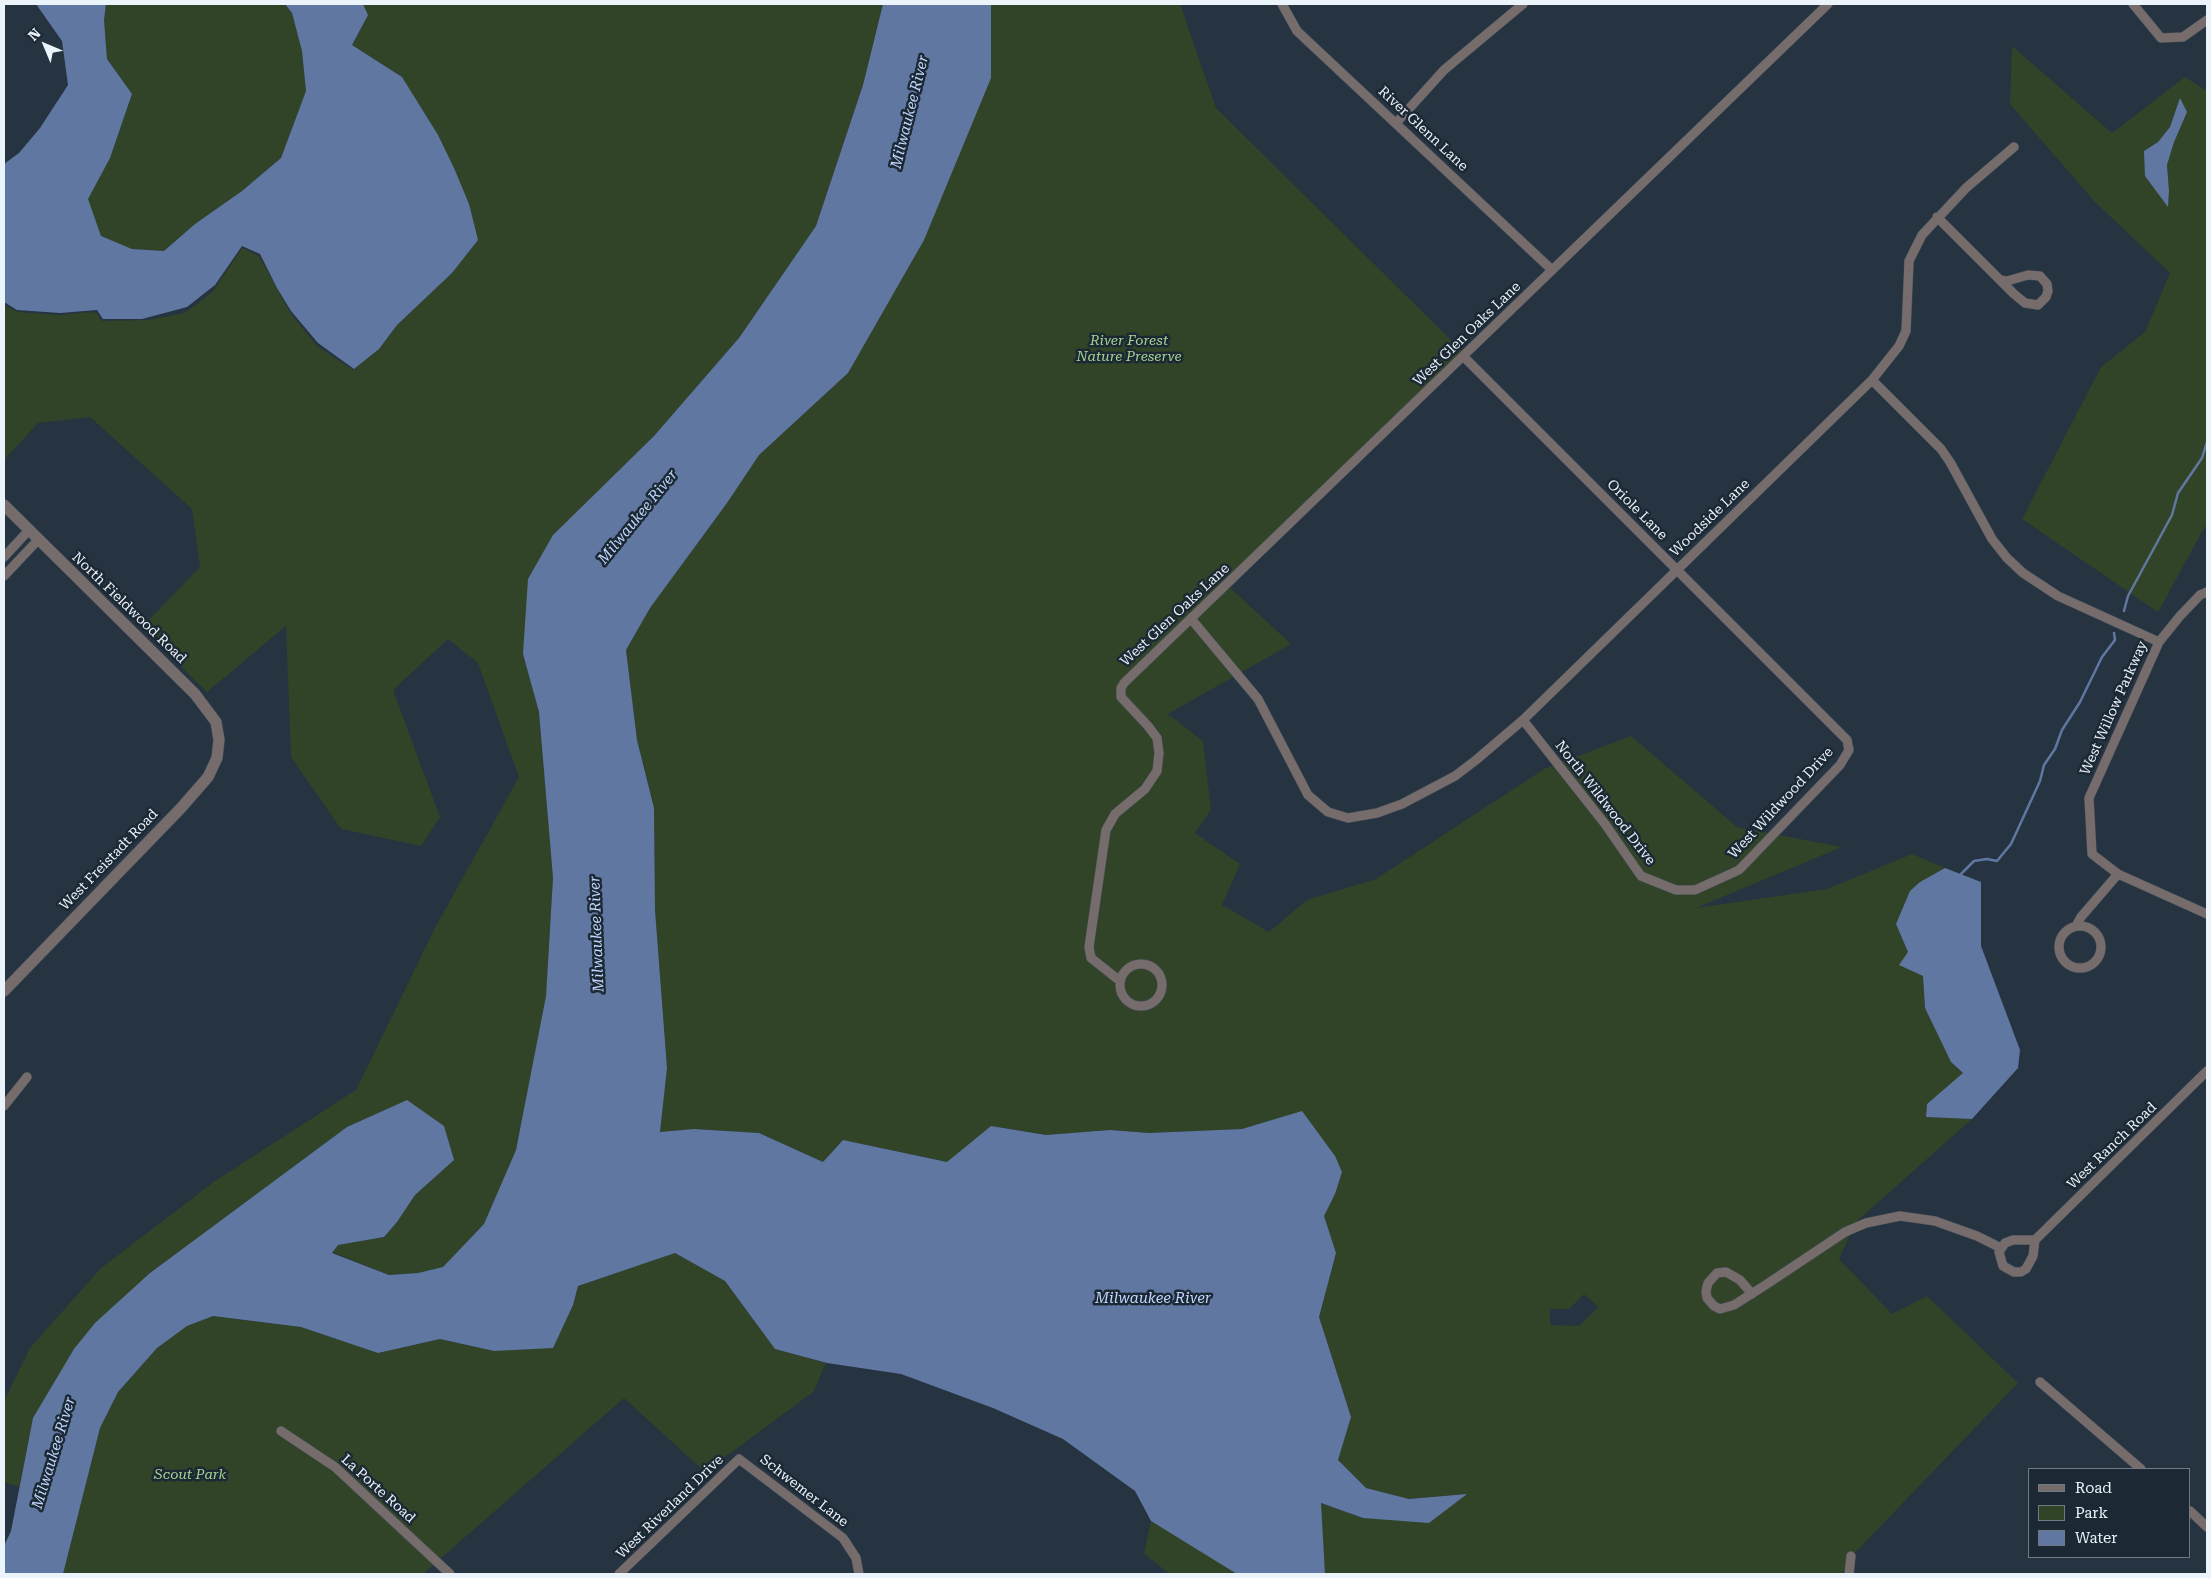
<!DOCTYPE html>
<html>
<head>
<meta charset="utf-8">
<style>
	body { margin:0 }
	#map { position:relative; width:2211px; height:1578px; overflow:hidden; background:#263340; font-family:"Roboto Serif",serif }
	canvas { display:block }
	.frame { position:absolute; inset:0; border:5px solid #ebf3fb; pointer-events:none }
	.legend { position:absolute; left:2028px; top:1468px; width:162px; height:90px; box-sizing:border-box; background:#1c2935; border:1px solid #6f7a84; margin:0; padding:6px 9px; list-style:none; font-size:15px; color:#ebf3fb }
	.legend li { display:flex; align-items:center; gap:10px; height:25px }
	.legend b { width:25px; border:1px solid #6f7a84 }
	.north { position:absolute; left:20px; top:20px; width:50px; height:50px; -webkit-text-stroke:4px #1c2935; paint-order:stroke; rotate:315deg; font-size:14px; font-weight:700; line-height:20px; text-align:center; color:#ebf3fb }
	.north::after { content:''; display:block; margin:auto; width:18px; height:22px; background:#ebf3fb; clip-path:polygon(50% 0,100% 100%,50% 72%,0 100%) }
</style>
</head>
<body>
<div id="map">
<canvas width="2211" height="1578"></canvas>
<div class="frame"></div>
<ul class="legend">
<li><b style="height:6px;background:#766c6c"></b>Road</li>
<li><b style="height:14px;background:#314428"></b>Park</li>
<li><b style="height:14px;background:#6078a1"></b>Water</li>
</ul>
<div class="north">N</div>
</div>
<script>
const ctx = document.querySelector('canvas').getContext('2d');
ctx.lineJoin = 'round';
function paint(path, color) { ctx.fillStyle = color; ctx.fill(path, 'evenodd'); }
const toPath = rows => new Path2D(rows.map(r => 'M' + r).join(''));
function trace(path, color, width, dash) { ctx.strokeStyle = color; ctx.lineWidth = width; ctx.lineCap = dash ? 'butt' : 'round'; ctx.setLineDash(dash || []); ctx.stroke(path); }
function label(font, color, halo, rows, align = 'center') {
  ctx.font = font + ' "Roboto Serif",serif'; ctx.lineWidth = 5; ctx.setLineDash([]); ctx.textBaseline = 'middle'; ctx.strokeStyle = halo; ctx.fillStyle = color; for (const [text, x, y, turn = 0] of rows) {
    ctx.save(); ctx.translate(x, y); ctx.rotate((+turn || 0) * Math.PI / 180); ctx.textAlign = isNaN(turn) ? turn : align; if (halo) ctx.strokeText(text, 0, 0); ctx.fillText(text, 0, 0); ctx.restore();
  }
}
paint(toPath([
	[106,4,285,4,292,13,302,51,306,91,281,158,242,191,195,224,164,251,132,249,100,236,87,199,110,158,132,95,107,59,104,20],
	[363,4,883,4,863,85,816,226,739,338,654,436,553,535,523,654,539,712,553,878,546,996,516,1150,484,1224,443,1267,418,1273,389,1275,332,1252,338,1245,384,1237,397,1222,415,1195,453,1160,407,1100,347,1127,150,1273,33,1418,19,1487,4,1482,4,1401,30,1348,100,1269,215,1181,356,1090,437,924,519,777,478,663,448,639,393,690,440,817,421,846,341,829,291,757,286,626,207,692,141,628,200,567,192,509,90,417,38,423,4,460,4,305,17,312,60,315,90,312,96,313,102,321,149,320,184,313,200,302,214,290,242,248,259,256,291,314,317,346,353,370,379,349,397,325,452,273,478,240,402,77,352,45,368,15],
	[991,4,1180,4,1216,108,1462,351,1224,582,1291,644,1168,714,1203,741,1211,810,1195,833,1240,864,1222,905,1269,932,1307,900,1376,879,1544,769,1631,736,1737,827,1842,847,1696,908,1827,889,1912,854,1945,868,1920,882,1896,924,1908,952,1923,976,1925,1008,1951,1062,1963,1074,1927,1104,1926,1117,1972,1119,1856,1222,1839,1259,1892,1314,1927,1296,2018,1383,1852,1556,1842,1574,1325,1574,1320,1503,1363,1518,1465,1494,1409,1499,1366,1488,1338,1460,1351,1417,1319,1317,1336,1253,1324,1216,1335,1194,1302,1112,1242,1129,1149,1133,1110,1130,1046,1135,991,1126,948,1162,843,1140,823,1162,759,1133,694,1129,660,1133,667,1068,655,910,654,808,637,740,626,650,650,608,727,503,759,455,848,373,991,78],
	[1584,1294,1598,1307,1579,1326,1550,1325,1550,1309,1569,1309],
	[2012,46,2112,133,2185,77,2207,91,2207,523,2158,612,2022,519,2101,367,2145,332,2170,273,2094,201,2010,104],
	[2180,99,2174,142,2167,165,2169,191,2168,207,2144,151,2158,142,2170,127],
	[675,1253,725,1281,775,1349,826,1363,813,1392,705,1472,624,1398,423,1574,63,1574,100,1428,118,1392,157,1348,187,1326,212,1316,301,1327,378,1353,440,1339,494,1351,573,1305,578,1286],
	[1151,1521,1220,1562,1237,1574,1170,1574,1144,1554]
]), '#314428');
paint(toPath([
	[36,4,106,4,104,20,107,59,132,94,110,158,88,199,101,236,132,249,164,251,195,224,242,191,281,158,306,91,302,51,292,13,285,4,363,4,368,15,352,45,402,77,438,135,454,168,469,204,478,240,452,273,397,325,379,349,354,369,318,343,291,311,277,288,260,254,242,246,215,285,187,307,142,319,103,319,97,310,60,313,17,310,4,302,4,164,19,153,40,128,68,85,62,41],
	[883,4,991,4,991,78,924,240,848,373,759,455,727,503,650,608,626,650,637,740,654,808,655,910,667,1068,660,1132,694,1129,759,1133,823,1162,843,1140,947,1162,991,1126,1046,1135,1110,1130,1149,1133,1242,1129,1302,1111,1335,1156,1342,1172,1335,1194,1324,1216,1336,1253,1319,1317,1351,1417,1338,1460,1366,1488,1409,1499,1467,1494,1429,1523,1363,1518,1321,1503,1325,1574,1237,1574,1151,1521,1135,1491,1063,1439,993,1408,901,1374,827,1363,775,1349,725,1281,675,1253,578,1286,573,1305,553,1348,494,1351,440,1339,378,1353,301,1327,213,1316,187,1326,157,1348,118,1392,100,1428,63,1574,4,1574,4,1546,11,1531,33,1418,74,1349,95,1323,150,1273,347,1127,407,1100,444,1126,454,1160,415,1195,397,1222,384,1237,338,1245,332,1253,389,1275,418,1273,443,1267,484,1224,516,1150,546,996,553,878,539,712,523,654,528,579,553,535,654,436,739,338,816,226,863,85],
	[2180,98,2187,112,2174,142,2167,165,2169,191,2168,207,2145,176,2144,151,2158,142,2170,127],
	[1945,868,1981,882,1981,946,2020,1050,2018,1068,1972,1119,1926,1117,1927,1104,1963,1073,1951,1062,1925,1008,1923,976,1899,965,1908,952,1896,924,1910,891,1920,882]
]), '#6078a1');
trace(toPath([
	[2124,611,2128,596,2172,515,2178,493,2202,458,2207,442],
	[1961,874,1974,861,1987,859,1997,861,2011,844,2040,781,2044,765,2055,749,2062,730,2080,702,2102,657,2115,640,2114,633]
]), '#6078a1', 2.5);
const minor = toPath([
	[1282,4,1297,31,1551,269],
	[2133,4,2161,38,2183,37,2207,20],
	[1397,122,1444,70,1523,4],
	[1937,217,2014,294,2025,303,2038,305,2046,297,2048,291,2047,284,2040,276,2028,275,2007,281,2000,280],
	[1463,356,1847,740,1849,750,1840,765,1739,870,1695,890,1676,890,1641,876,1605,824,1523,720],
	[1872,380,1941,449,1950,462,1992,539,2007,558,2023,573,2058,596,2159,642],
	[4,557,29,530],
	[4,576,38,540],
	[2207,592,2200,595,2180,616,2159,642,2089,798,2092,854,2118,874,2207,914],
	[1192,620,1258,699,1308,795,1328,812,1348,818,1377,813,1402,804,1455,776,1476,760,1523,720,1872,380,1899,346,1906,331,1909,261,1922,235,1966,188,2014,147],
	[2076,926,2081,917,2118,874],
	'2059 947a21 21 0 1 1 42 0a21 21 0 1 1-42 0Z',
	'1120 985a21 21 0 1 1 42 0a21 21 0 1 1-42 0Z',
	[1120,981,1091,958,1089,947,1106,830,1115,814,1145,789,1157,771,1159,753,1157,738,1148,726,1121,697,1121,688,1124,683,1828,4],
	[4,1106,27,1077],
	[2035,1240,2013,1240,2005,1243,1999,1252,2003,1266,2014,1272,2021,1272,2026,1269,2033,1256,2035,1240,2207,1071],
	[1752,1294,1740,1280,1726,1272,1717,1273,1708,1283,1706,1291,1707,1298,1714,1306,1720,1309,1734,1305,1767,1284,1845,1232,1866,1223,1900,1216,1935,1221,1977,1236,2001,1248],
	[2040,1382,2141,1469],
	[281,1431,335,1467,450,1574],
	[2190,1511,2207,1527],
	[619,1574,739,1459,843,1538,856,1558,859,1574],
	[1849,1574,1851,1556]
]);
const tertiary = toPath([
	[4,505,195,694,216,722,219,740,217,758,208,777,181,808,4,991]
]);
trace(minor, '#424e5a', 10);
trace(tertiary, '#424e5a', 12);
trace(minor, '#766c6c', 9);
trace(tertiary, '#766c6c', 11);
label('14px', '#ebf3fb', '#1c2935', [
	["River Glenn Lane",1423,129,43],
	["West Glen Oaks Lane",1467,334,-44],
	["Oriole Lane",1637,510,45],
	["Woodside Lane",1710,518,-44],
	["North Fieldwood Road",129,608,44],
	["West Glen Oaks Lane",1175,615,-43],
	["West Willow Parkway",2114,708,-66],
	["North Wildwood Drive",1605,803,52],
	["West Wildwood Drive",1781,803,-47],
	["West Freistadt Road",109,860,-46],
	["West Ranch Road",2112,1146,-44],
	["La Porte Road",378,1489,42],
	["Schwemer Lane",804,1491,38],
	["West Riverland Drive",670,1507,-44]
]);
label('italic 14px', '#a6d392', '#1c2935', [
	["River Forest",1129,341],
	["Nature Preserve",1129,357],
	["Scout Park",190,1475]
]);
label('italic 15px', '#c0d7fe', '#1c2935', [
	["Milwaukee River",910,112,-76],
	["Milwaukee River",638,517,-51],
	["Milwaukee River",597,934,-92],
	["Milwaukee River",1153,1299],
	["Milwaukee River",54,1453,-73]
]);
</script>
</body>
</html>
